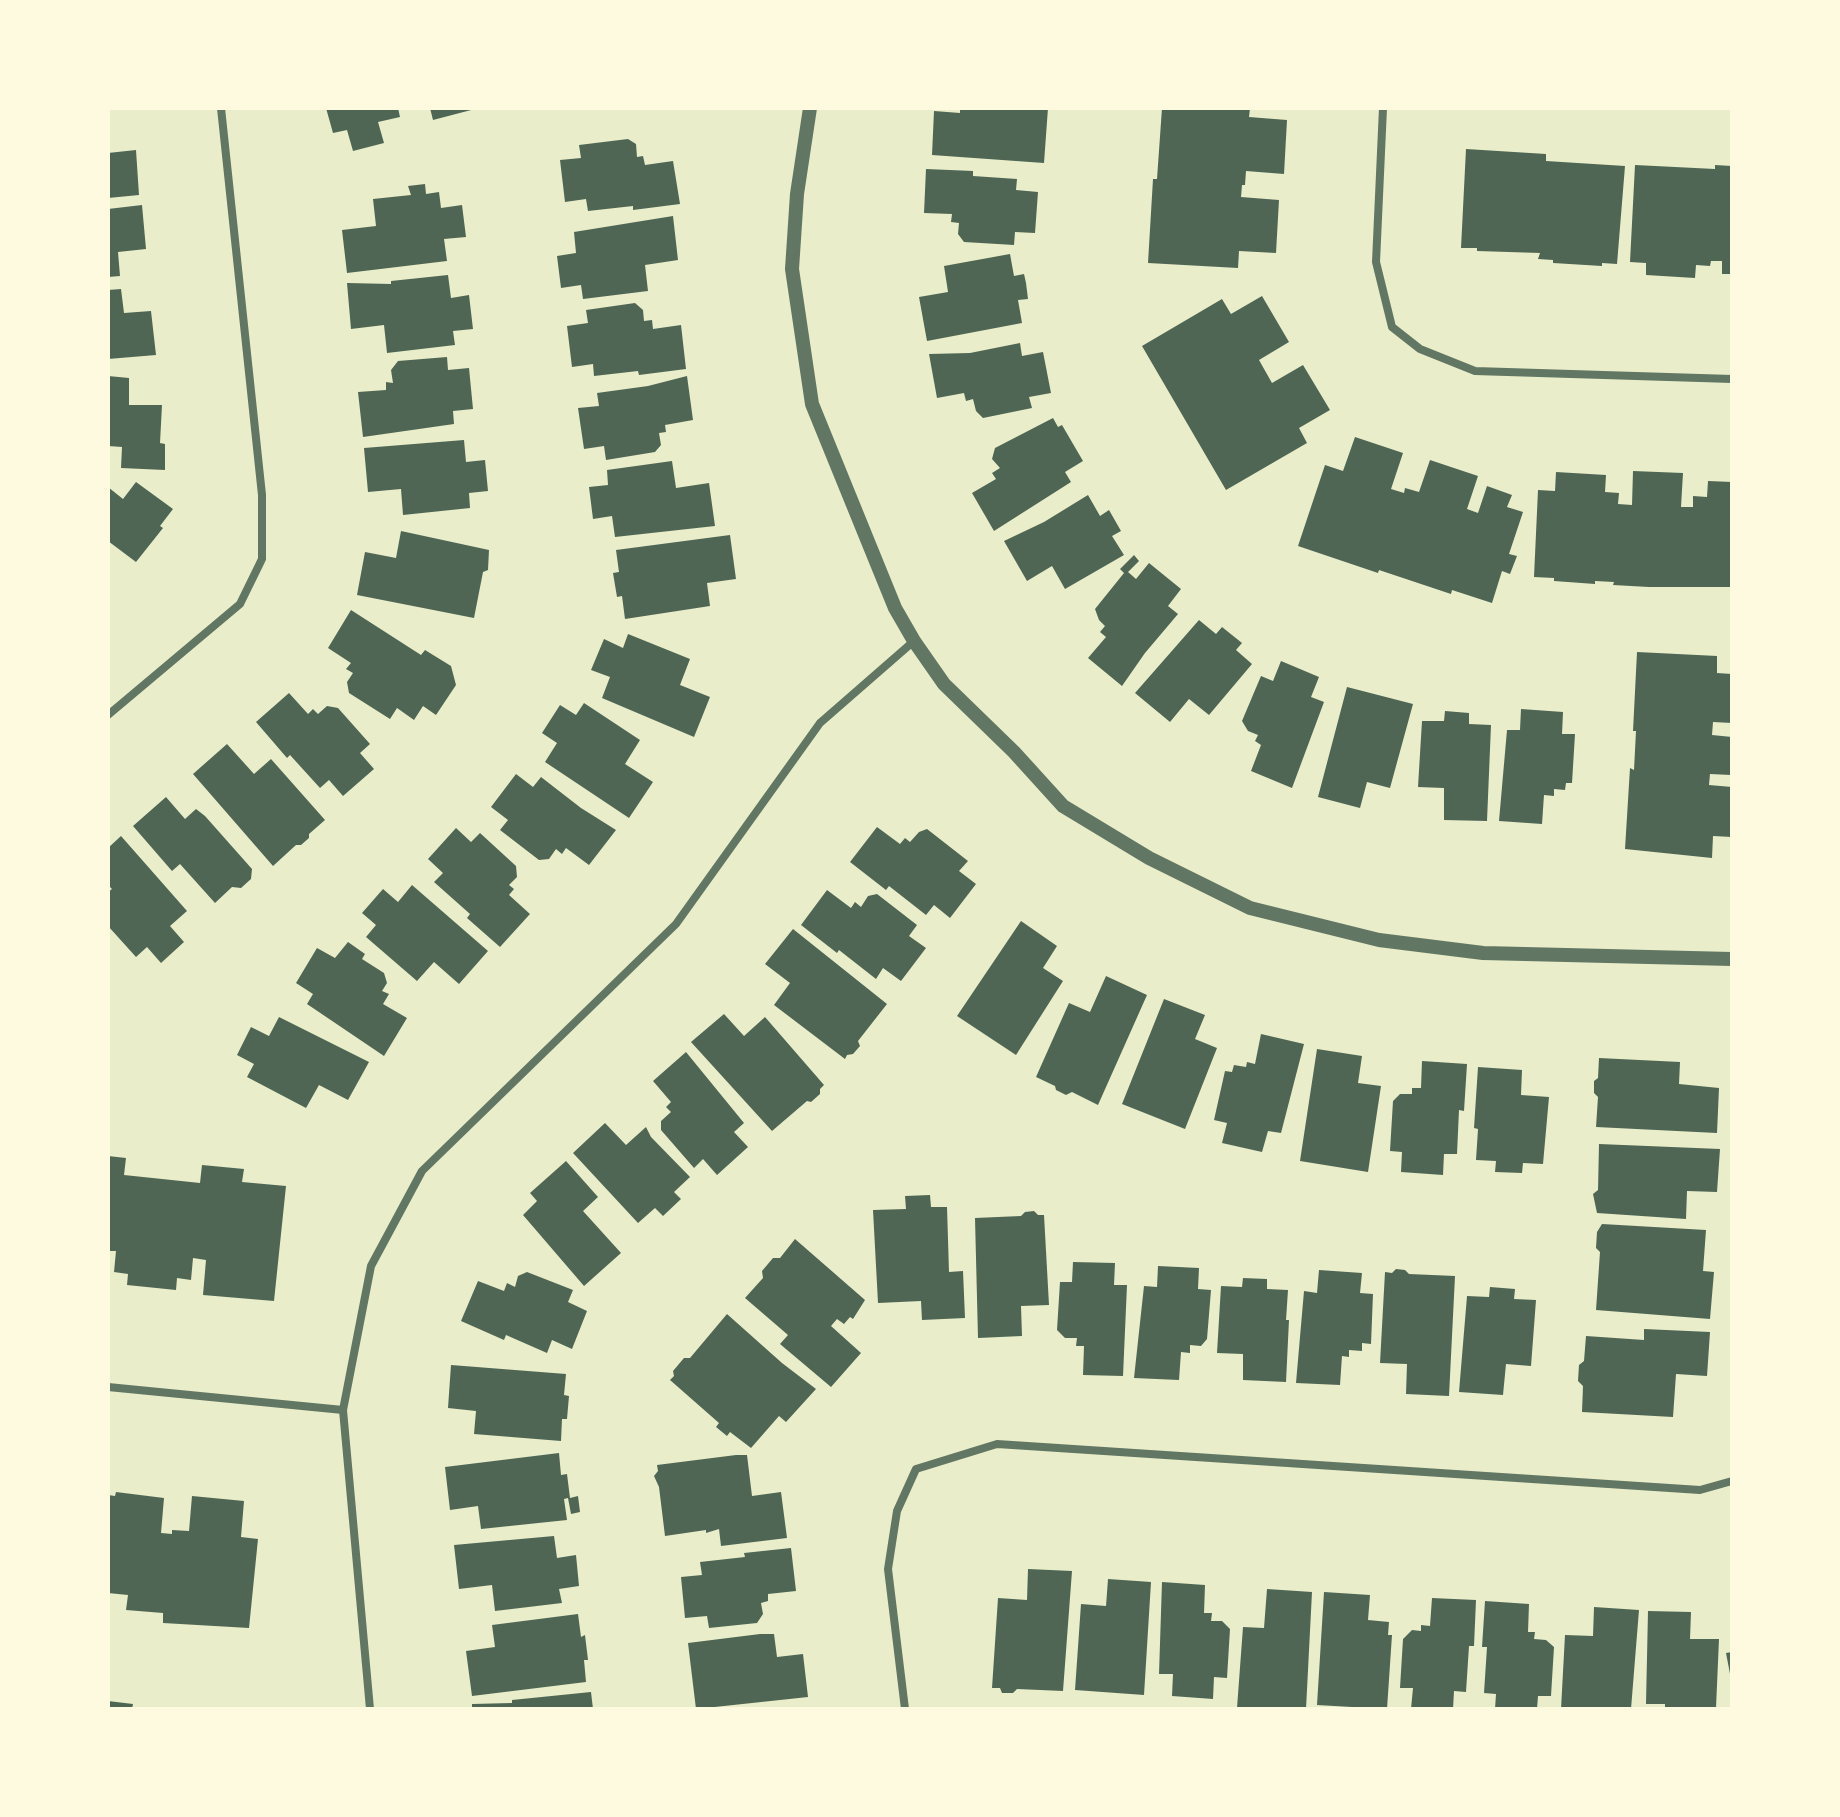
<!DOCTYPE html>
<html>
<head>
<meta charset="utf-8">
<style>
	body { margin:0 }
	#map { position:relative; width:1840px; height:1817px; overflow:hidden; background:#e9edc9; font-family:Rubik,sans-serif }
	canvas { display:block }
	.frame { position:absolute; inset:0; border:110px solid #fefae0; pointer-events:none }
</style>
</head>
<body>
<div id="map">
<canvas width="1840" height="1817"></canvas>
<div class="frame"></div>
</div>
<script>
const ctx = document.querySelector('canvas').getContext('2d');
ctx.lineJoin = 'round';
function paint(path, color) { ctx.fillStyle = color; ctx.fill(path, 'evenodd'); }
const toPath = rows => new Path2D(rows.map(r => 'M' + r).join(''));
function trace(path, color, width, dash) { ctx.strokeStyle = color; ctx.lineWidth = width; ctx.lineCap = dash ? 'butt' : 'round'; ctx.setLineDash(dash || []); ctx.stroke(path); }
paint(toPath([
	[326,108,398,108,400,117,378,122,384,143,353,151,347,130,333,133],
	[430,108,475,108,475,109,433,120],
	[960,108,1048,108,1044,163,932,155,934,111,960,113],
	[1162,108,1250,108,1249,117,1287,120,1284,174,1246,171,1245,185,1242,185,1241,197,1279,200,1276,253,1239,251,1238,268,1148,263,1153,179,1157,179],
	[628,139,636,144,637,157,643,156,645,165,673,161,680,204,633,210,633,206,588,211,586,199,565,202,560,160,581,158,579,145],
	[1466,149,1546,154,1546,161,1625,166,1617,264,1602,263,1602,266,1553,263,1553,260,1538,259,1540,253,1477,251,1477,248,1461,248],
	[136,150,139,195,108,198,108,153],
	[1635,165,1715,169,1715,165,1732,166,1732,274,1722,274,1722,261,1711,261,1710,266,1696,265,1695,278,1646,275,1646,263,1630,262],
	[926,169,973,171,973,176,1017,179,1016,190,1038,192,1035,233,1015,232,1014,245,964,242,958,234,959,223,951,222,952,214,924,213],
	[425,184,426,194,439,192,441,208,462,205,466,237,444,239,447,261,347,273,342,230,376,226,373,199,411,195,408,186],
	[142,205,146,249,118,252,120,276,108,277,108,209],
	[673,216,678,260,645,265,648,291,583,299,581,285,561,288,557,256,576,253,574,232],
	[1010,254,1014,276,1024,274,1026,283,1028,299,1018,300,1022,323,927,341,919,297,948,292,944,266],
	[448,275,451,298,469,295,473,329,453,331,455,345,387,353,384,325,351,329,347,283,391,284,391,281],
	[121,289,124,313,151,311,156,355,108,359,108,290],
	[1262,296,1289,342,1259,360,1272,383,1303,365,1330,410,1299,428,1307,443,1226,490,1142,346,1222,299,1231,314],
	[635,303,643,310,644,321,652,320,653,329,681,325,686,369,639,375,638,371,594,376,593,364,572,367,567,326,588,323,586,310],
	[1020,343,1022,356,1043,352,1051,393,1029,397,1032,408,983,418,976,411,973,399,966,401,964,393,937,398,929,354,970,353],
	[447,357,448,370,469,368,473,409,453,411,454,424,363,437,358,392,386,390,386,382,393,383,391,370,398,361],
	[108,376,129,378,129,405,162,405,160,443,165,444,165,470,121,468,122,447,108,446],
	[687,376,693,420,665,425,666,432,659,433,661,445,655,452,606,460,604,446,584,449,578,408,599,406,597,393,648,386],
	[1053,418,1058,427,1062,425,1083,461,1065,472,1071,482,994,531,972,493,996,479,992,473,1000,468,992,459,995,448],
	[1355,437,1403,453,1391,489,1404,493,1405,488,1419,492,1430,460,1478,476,1467,509,1478,513,1487,486,1512,495,1507,507,1523,512,1509,554,1517,556,1510,574,1502,571,1492,603,1452,590,1451,594,1379,570,1378,573,1298,546,1325,465,1343,471],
	[464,440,466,462,485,460,488,491,469,493,470,508,403,515,401,489,368,492,364,448],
	[672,461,676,488,709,483,715,526,615,537,612,516,593,519,589,487,608,485,607,470],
	[1633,471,1683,473,1681,507,1693,507,1693,496,1707,497,1708,481,1732,482,1732,587,1649,587,1613,585,1614,582,1595,581,1595,584,1554,581,1554,578,1534,577,1538,490,1555,491,1556,472,1606,475,1605,492,1619,493,1618,504,1632,505],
	[136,482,173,509,160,526,163,528,136,562,108,541,108,487,123,499],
	[1088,495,1100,516,1109,510,1121,531,1112,536,1124,555,1065,589,1052,566,1027,581,1004,541,1044,522],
	[401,531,489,550,488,570,483,572,474,618,357,595,365,552,396,558],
	[730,535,736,579,707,583,710,606,625,619,622,596,617,597,613,573,619,572,616,550],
	[1134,555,1139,561,1128,572,1136,579,1149,563,1181,589,1168,606,1178,614,1145,653,1122,686,1088,658,1106,637,1100,632,1105,626,1099,620,1095,609,1124,573,1120,569],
	[351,610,421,655,425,650,451,666,456,685,436,715,423,706,414,720,397,708,390,719,349,693,347,682,353,673,346,669,351,663,328,648],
	[1199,620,1216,634,1222,627,1242,643,1236,650,1252,664,1209,715,1189,699,1170,722,1135,693],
	[628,634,690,659,680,685,710,697,694,737,602,698,610,677,591,670,604,639,623,648],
	[1637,652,1717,656,1717,673,1732,674,1732,723,1713,722,1712,735,1732,737,1731,775,1710,774,1709,785,1732,787,1732,837,1713,836,1712,858,1625,849,1630,768,1634,770,1636,731,1633,731],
	[1281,661,1319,677,1311,697,1324,702,1292,788,1251,771,1261,745,1255,741,1258,735,1248,731,1242,721,1261,676,1273,681],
	[1347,687,1413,704,1390,788,1367,782,1360,808,1318,797],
	[289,693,308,714,313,709,318,714,327,706,338,708,370,744,360,753,374,769,343,796,329,780,320,788,290,755,287,758,256,722],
	[584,703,640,740,625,764,653,782,629,818,545,762,557,743,542,733,560,705,576,715],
	[1521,709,1563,712,1562,734,1575,734,1572,783,1566,783,1565,790,1554,789,1554,796,1544,795,1542,824,1499,821,1507,730,1520,730],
	[1445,711,1469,713,1469,724,1491,725,1487,821,1444,820,1444,788,1418,787,1422,721,1444,721],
	[227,744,254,774,271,759,325,820,309,834,309,838,301,845,296,845,273,866,193,774],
	[516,774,533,787,541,777,581,808,616,830,589,865,566,848,562,854,556,849,549,859,539,860,500,830,508,820,491,807],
	[166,797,185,819,196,809,205,816,252,869,251,879,241,888,232,887,215,903,180,864,172,871,133,826],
	[877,827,900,844,905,838,910,842,919,832,927,829,968,861,959,871,976,884,950,918,934,905,926,915,889,886,886,890,850,862],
	[456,828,471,842,480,833,516,866,517,877,509,885,514,889,509,895,530,914,500,947,467,918,470,914,434,882,443,873,428,859],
	[121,836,187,911,170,926,184,942,161,963,147,947,136,957,108,926,108,892,112,889,108,885,108,848],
	[412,885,488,951,459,984,434,962,417,981,366,937,376,925,362,913,383,889,398,902],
	[827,890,851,908,855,902,861,907,868,896,877,894,917,925,909,936,926,948,901,981,883,968,876,979,839,950,837,953,801,925],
	[1021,921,1057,946,1043,968,1063,981,1016,1055,957,1016],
	[793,929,887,1004,858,1041,860,1046,853,1054,847,1055,845,1059,774,1005,790,983,765,964],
	[348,942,365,954,362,959,384,973,387,983,382,991,389,994,383,1004,407,1018,384,1056,307,1004,313,994,296,983,317,948,335,958],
	[1106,976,1147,995,1098,1105,1072,1092,1066,1095,1056,1090,1055,1086,1036,1077,1069,1003,1090,1012],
	[1164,999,1205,1015,1195,1039,1217,1048,1185,1129,1122,1104],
	[724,1014,744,1036,765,1017,824,1085,820,1089,820,1094,811,1102,807,1101,772,1131,691,1042],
	[279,1017,369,1062,348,1100,319,1085,306,1108,247,1077,254,1064,237,1055,251,1027,269,1036],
	[1261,1034,1304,1044,1281,1133,1268,1131,1262,1152,1222,1143,1227,1123,1214,1120,1225,1071,1232,1072,1234,1065,1246,1067,1247,1062,1255,1064],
	[1317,1049,1362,1056,1358,1083,1381,1086,1368,1172,1300,1161],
	[686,1052,744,1123,734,1132,748,1147,717,1175,703,1159,694,1168,661,1130,661,1121,671,1112,666,1107,671,1102,653,1081],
	[1599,1058,1680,1062,1679,1084,1719,1088,1717,1133,1596,1127,1598,1097,1594,1093,1594,1081,1598,1078],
	[1422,1061,1467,1064,1464,1111,1459,1110,1457,1154,1444,1154,1443,1175,1401,1172,1402,1152,1390,1151,1393,1101,1400,1094,1412,1094,1412,1088,1421,1088],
	[1478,1067,1522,1070,1521,1095,1549,1097,1543,1164,1523,1163,1522,1173,1495,1172,1496,1161,1476,1160,1478,1129,1474,1128],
	[605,1123,626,1145,646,1127,651,1137,690,1177,674,1192,681,1199,663,1216,655,1208,638,1223,573,1153],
	[1599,1144,1720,1149,1717,1192,1687,1191,1686,1219,1597,1213,1593,1194,1598,1190],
	[108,1156,126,1158,124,1175,200,1183,202,1165,244,1169,242,1182,286,1186,274,1301,203,1295,206,1260,193,1258,191,1280,177,1278,176,1290,127,1285,128,1274,114,1272,116,1251,108,1251],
	[566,1161,598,1197,583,1211,621,1253,584,1286,523,1215,537,1201,530,1193],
	[930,1195,931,1207,947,1207,949,1272,963,1271,965,1318,922,1320,921,1301,878,1303,873,1210,906,1209,905,1196],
	[1034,1211,1038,1215,1044,1215,1049,1305,1021,1306,1022,1336,978,1338,975,1218,1021,1216,1025,1212],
	[1602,1224,1706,1230,1703,1271,1714,1272,1710,1319,1596,1310,1600,1252,1596,1248,1597,1232],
	[795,1239,865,1300,853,1319,850,1317,844,1324,837,1319,831,1326,861,1353,831,1387,780,1344,788,1335,745,1298,763,1278,762,1271,773,1258,780,1258],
	[1073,1262,1115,1263,1114,1285,1127,1285,1123,1376,1083,1375,1084,1346,1076,1346,1077,1338,1065,1338,1057,1330,1060,1282,1072,1282],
	[1158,1266,1199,1268,1198,1289,1211,1290,1207,1339,1201,1346,1190,1345,1190,1353,1181,1352,1179,1380,1134,1378,1144,1286,1157,1287],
	[1396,1269,1405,1270,1409,1274,1455,1276,1449,1396,1406,1394,1407,1364,1380,1363,1385,1272,1392,1273],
	[1319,1270,1362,1273,1360,1293,1373,1294,1371,1344,1362,1343,1362,1351,1349,1350,1349,1357,1342,1356,1340,1385,1296,1383,1304,1291,1317,1293],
	[527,1272,573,1290,568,1302,587,1311,572,1349,552,1340,547,1353,506,1335,504,1340,461,1321,478,1281,504,1291,507,1283,515,1287,518,1276],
	[1243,1278,1267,1279,1267,1289,1288,1290,1286,1320,1289,1320,1286,1382,1243,1380,1243,1354,1217,1353,1221,1286,1242,1287],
	[1490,1287,1515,1289,1514,1299,1536,1300,1531,1366,1506,1364,1503,1395,1459,1392,1467,1296,1489,1297],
	[727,1314,782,1363,816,1389,786,1422,779,1416,751,1448,730,1432,727,1436,716,1427,719,1423,670,1380,674,1376,673,1371,684,1358,690,1358],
	[1644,1329,1710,1332,1707,1376,1676,1374,1673,1417,1582,1412,1583,1386,1578,1381,1579,1365,1584,1361,1586,1336,1644,1340],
	[451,1365,566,1374,564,1395,569,1396,567,1419,562,1419,561,1441,474,1434,476,1411,448,1408],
	[559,1453,561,1475,567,1474,570,1498,578,1496,580,1512,571,1514,568,1498,564,1499,567,1520,481,1529,478,1506,450,1510,445,1467],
	[736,1455,747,1455,752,1496,781,1492,787,1538,721,1546,719,1529,706,1533,706,1530,665,1536,659,1487,654,1476,658,1471,657,1465],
	[116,1492,164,1498,161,1533,172,1534,172,1530,189,1531,192,1496,244,1501,241,1537,258,1539,249,1628,163,1623,163,1613,126,1610,128,1595,108,1593,108,1495,115,1496],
	[554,1536,557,1558,576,1555,579,1586,559,1589,562,1603,495,1611,492,1585,459,1589,454,1545],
	[791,1548,796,1591,768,1594,768,1601,761,1603,763,1614,757,1623,709,1628,707,1616,685,1618,681,1577,702,1575,700,1562,745,1557,744,1553],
	[1028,1569,1072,1571,1063,1691,1017,1689,1013,1693,1002,1693,1000,1688,992,1688,998,1598,1027,1600],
	[1108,1579,1151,1582,1144,1695,1075,1690,1081,1604,1106,1606],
	[1162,1582,1205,1585,1204,1613,1212,1613,1211,1621,1222,1621,1230,1629,1227,1678,1214,1677,1213,1699,1172,1696,1173,1674,1159,1674],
	[1267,1589,1312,1592,1306,1709,1237,1708,1243,1627,1264,1628],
	[1324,1592,1370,1595,1368,1620,1389,1622,1388,1635,1392,1635,1387,1709,1317,1705],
	[1432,1598,1476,1600,1474,1646,1469,1646,1466,1692,1454,1691,1453,1709,1411,1709,1413,1688,1400,1688,1403,1639,1412,1630,1421,1631,1421,1625,1430,1626],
	[1485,1601,1529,1604,1528,1632,1535,1632,1534,1639,1546,1640,1554,1647,1551,1696,1538,1696,1537,1709,1495,1709,1496,1694,1484,1693,1487,1647,1482,1647],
	[1594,1607,1639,1610,1631,1709,1561,1709,1565,1635,1593,1636],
	[1648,1611,1691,1612,1690,1639,1719,1639,1716,1708,1665,1709,1665,1704,1646,1704],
	[578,1614,581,1637,585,1635,588,1660,584,1660,586,1682,472,1696,466,1651,495,1647,492,1625],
	[760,1634,774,1634,777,1657,803,1654,808,1697,696,1709,688,1643],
	[1732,1652,1732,1678,1731,1679,1726,1653],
	[591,1692,593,1709,472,1709,472,1704,512,1703,512,1700],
	[108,1701,133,1704,132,1709,108,1709]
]), '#4f6655');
trace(toPath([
	[1383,108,1376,262,1392,327,1420,349,1475,371,1732,379],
	[108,715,240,604,262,559,262,495,221,108],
	[108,1387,343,1410],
	[370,1709,343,1410,371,1266,422,1171,676,924,820,723,914,641],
	[905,1709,888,1569,897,1511,916,1469,997,1444,1700,1490,1732,1481]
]), '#617663', 8);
trace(toPath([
	[810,108,797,194,792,269,812,404,895,608,914,641,944,684,1014,752,1063,806,1149,858,1250,908,1379,940,1483,953,1732,959]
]), '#617663', 14);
</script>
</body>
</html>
